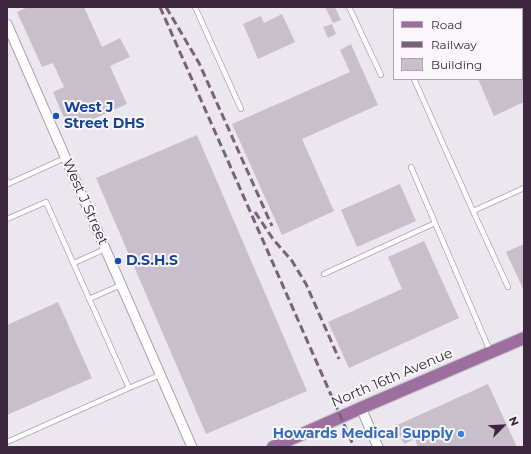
<!DOCTYPE html>
<html>
<head>
<meta charset="utf-8">
<style>
	body { margin:0 }
	#map { position:relative; width:531px; height:454px; overflow:hidden; background:#ece6ee; font-family:Montserrat,sans-serif }
	canvas { display:block }
	.frame { position:absolute; inset:0; border:8px solid #3d273f; pointer-events:none }
	.legend { position:absolute; left:393px; top:8px; width:130px; height:72px; box-sizing:border-box; background:#f9f7fa; border:1px solid #aea4af; margin:0; padding:5px 7px; list-style:none; font-size:12px; color:#3d273f }
	.legend li { display:flex; align-items:center; gap:8px; height:20px }
	.legend b { width:20px; border:1px solid #aea4af }
	.north { position:absolute; left:483px; top:406px; width:40px; height:40px; -webkit-text-stroke:3px #f9f7fa; paint-order:stroke; rotate:66deg; font-size:11px; font-weight:700; line-height:16px; text-align:center; color:#3d273f }
	.north::after { content:''; display:block; margin:auto; width:14px; height:18px; background:#3d273f; clip-path:polygon(50% 0,100% 100%,50% 72%,0 100%) }
</style>
</head>
<body>
<div id="map">
<canvas width="531" height="454"></canvas>
<div class="frame"></div>
<ul class="legend">
<li><b style="height:5px;background:#9d6f9f"></b>Road</li>
<li><b style="height:5px;background:#78627a"></b>Railway</li>
<li><b style="height:11px;background:#c9bfcb"></b>Building</li>
</ul>
<div class="north">N</div>
</div>
<script>
const ctx = document.querySelector('canvas').getContext('2d');
ctx.lineJoin = 'round';
function paint(path, color) { ctx.fillStyle = color; ctx.fill(path, 'evenodd'); }
const toPath = rows => new Path2D(rows.map(r => 'M' + r).join(''));
function trace(path, color, width, dash) { ctx.strokeStyle = color; ctx.lineWidth = width; ctx.lineCap = dash ? 'butt' : 'round'; ctx.setLineDash(dash || []); ctx.stroke(path); }
function label(font, color, halo, rows, align = 'center') {
  ctx.font = font + ' Montserrat,sans-serif'; ctx.lineWidth = 4; ctx.setLineDash([]); ctx.textBaseline = 'middle'; ctx.strokeStyle = halo; ctx.fillStyle = color; for (const [text, x, y, turn = 0] of rows) {
    ctx.save(); ctx.translate(x, y); ctx.rotate((+turn || 0) * Math.PI / 180); ctx.textAlign = isNaN(turn) ? turn : align; if (halo) ctx.strokeText(text, 0, 0); ctx.fillText(text, 0, 0); ctx.restore();
  }
}
paint(toPath([
	[28,7,84,7,102,47,120,38,130,57,110,66,127,104,69,130,53,92,64,87,53,63,42,67,17,12],
	[325,7,335,7,341,20,333,23],
	[282,14,295,42,258,59,243,24,261,16,264,23],
	[332,24,336,34,328,38,323,27],
	[351,44,378,105,302,139,334,211,282,235,232,124,350,72,340,50],
	[478,79,524,79,524,102,494,116],
	[197,135,307,391,206,434,96,178],
	[400,184,416,221,357,247,341,210],
	[424,241,459,318,349,368,328,322,402,289,388,257],
	[524,244,524,291,506,252],
	[58,302,92,378,7,415,7,325],
	[488,384,517,447,418,447,415,439,404,444,395,426]
]), '#c9bfcb');
const lane = toPath([
	[195,7,241,109],
	[349,7,381,75],
	[521,9,524,7],
	[414,79,473,211],
	[411,167,490,351],
	[7,181,8,184,65,158],
	[7,219,46,202,129,388,7,442],
	[74,263,105,249],
	[324,274,435,223],
	[508,287,473,211,524,188],
	[89,299,121,285],
	[129,388,160,375]
]);
const street = toPath([
	[7,24,192,447],
	[361,408,378,447]
]);
const primary = toPath([
	[273,447,361,408,524,338]
]);
trace(lane, '#ada1af', 6);
trace(street, '#ada1af', 11);
trace(primary, '#c9c3c9', 14);
trace(lane, '#fff', 4.5);
trace(street, '#fff', 9);
trace(primary, '#9d6f9f', 12);
trace(toPath([
	[160,7,354,447],
	[166,7,199,63,272,226],
	[255,212,273,239,292,261,306,284,339,359]
]), '#78627a', 3, [8, 4]);
for (const [x, y, r, color] of [
	[56,116,4,"#1a4fb4"],
	[118,261,4,"#1a4fb4"],
	[461,434,4,"#3f7fe0"]
]) { const dot = new Path2D(); dot.arc(x, y, r, 0, 2 * Math.PI); ctx.fillStyle = color; ctx.fill(dot); trace(dot, '#f9f7fa', 1.5); }
label('bold 14px', '#164399', '#f9f7fa', [
	["West J",64,108],
	["Street DHS",64,124],
	["D.S.H.S",126,261]
], 'left');
label('14px', '#3d273f', '#f9f7fa', [
	["West J Street",85,202,66],
	["North 16th Avenue",392,378,-23]
]);
label('bold 14px', '#366cbe', '#f9f7fa', [
	["Howards Medical Supply",453,434]
], 'right');
</script>
</body>
</html>
